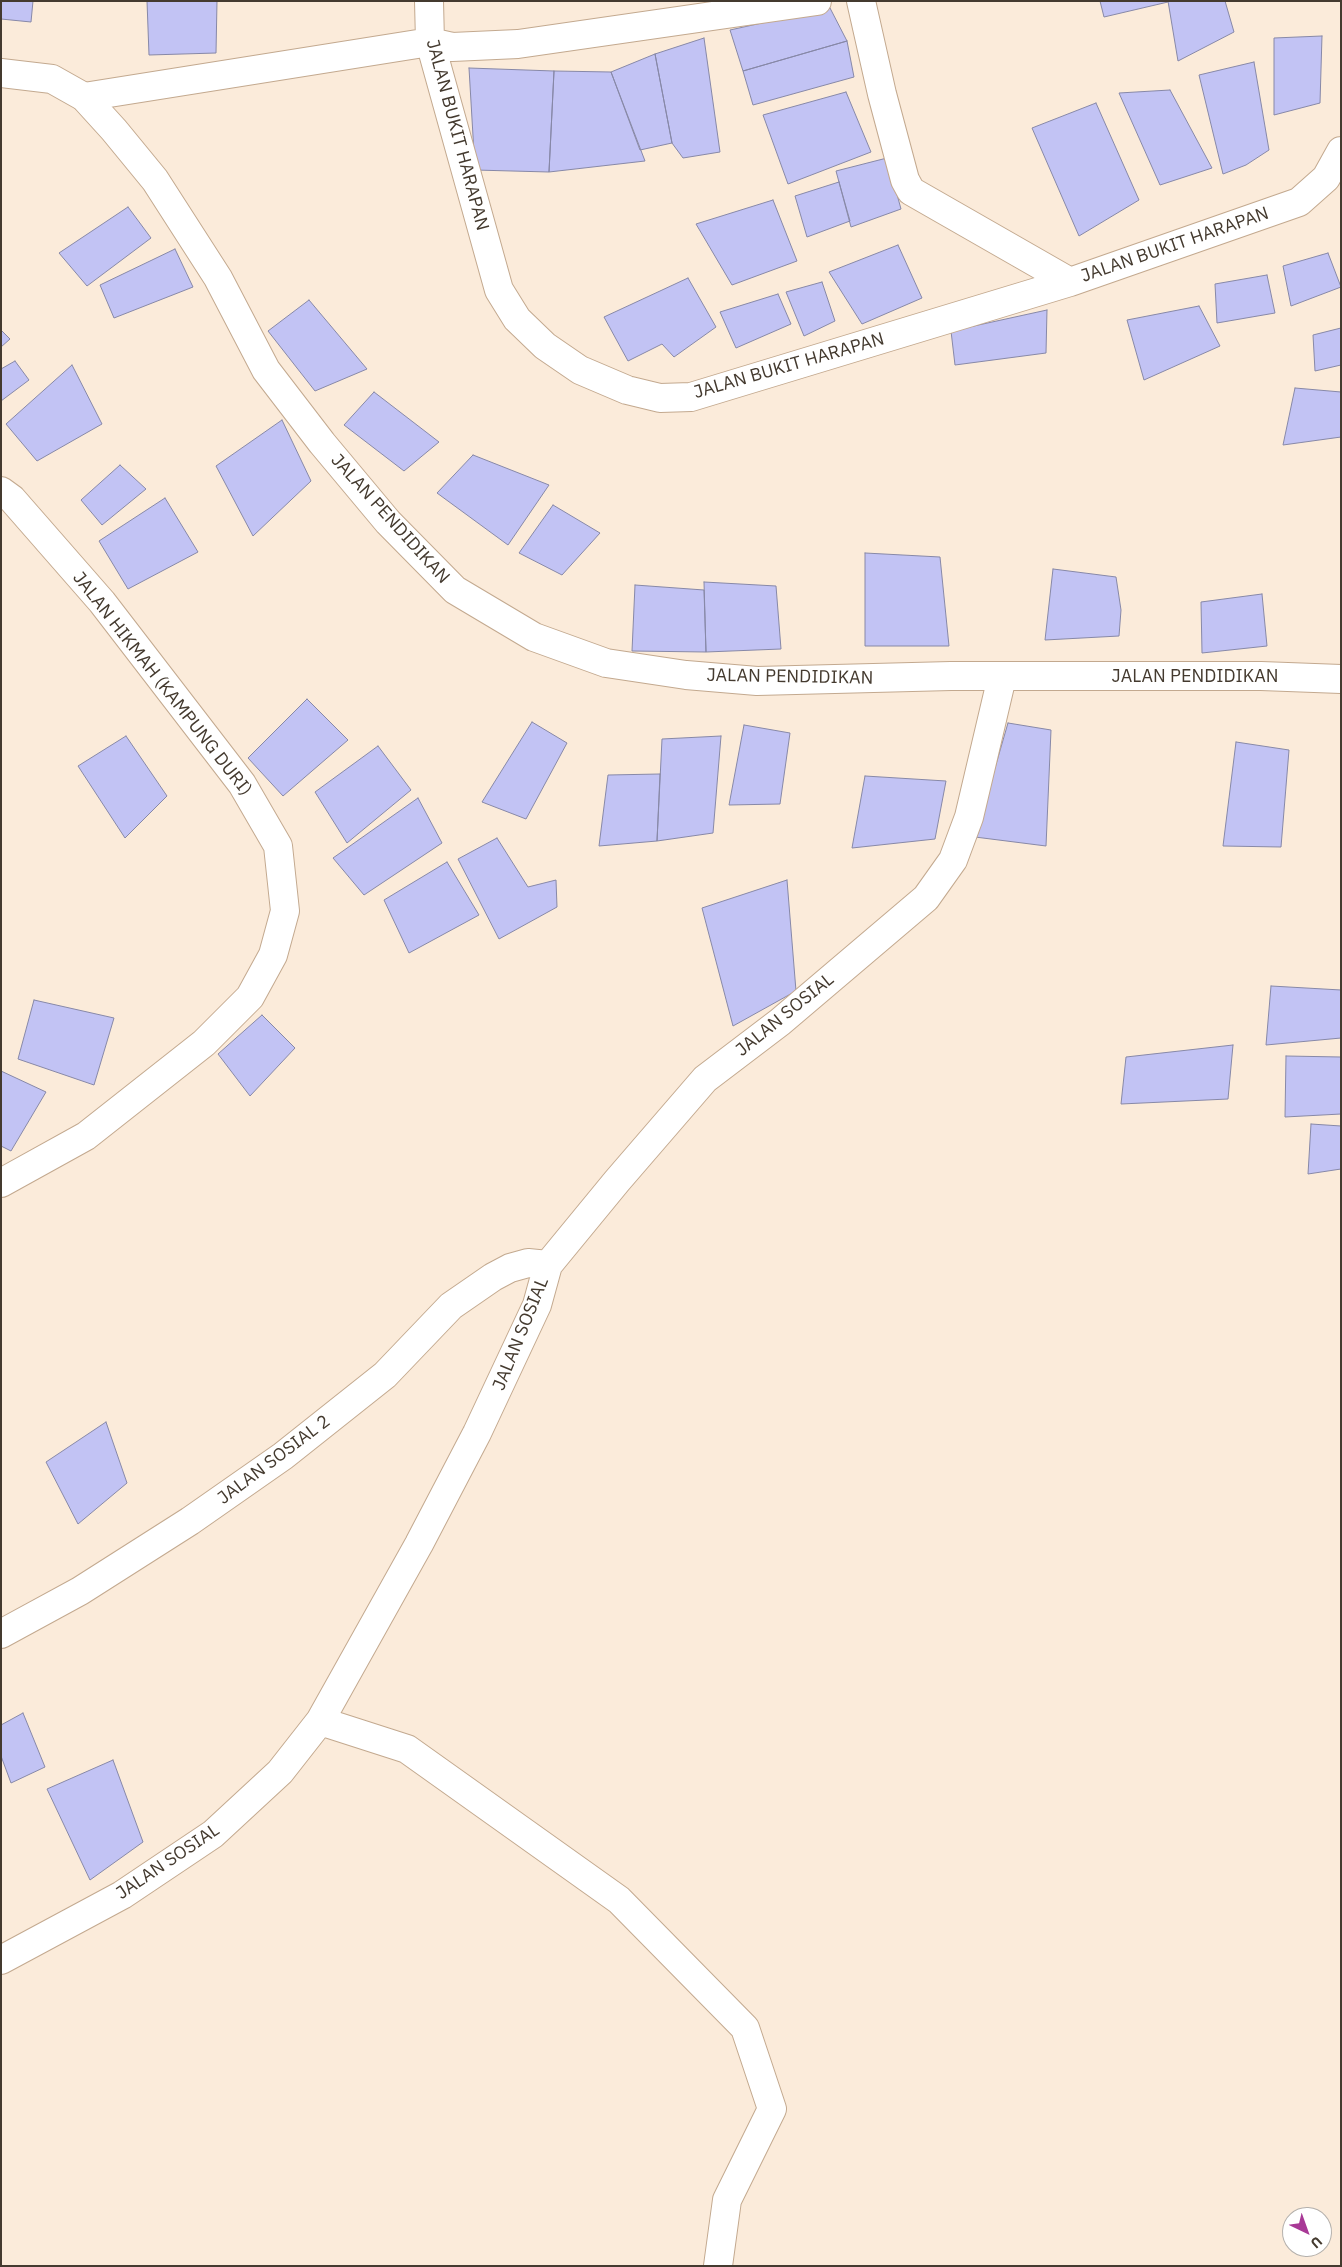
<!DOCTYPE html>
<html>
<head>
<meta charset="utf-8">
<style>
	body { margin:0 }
	#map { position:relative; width:1342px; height:2267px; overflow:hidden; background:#fbebda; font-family:"IBM Plex Sans",sans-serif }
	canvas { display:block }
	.frame { position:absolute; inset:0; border:2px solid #443a2f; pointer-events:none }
	.north { position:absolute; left:1282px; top:2207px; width:50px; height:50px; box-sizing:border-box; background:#fff; border:1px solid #b4b0ac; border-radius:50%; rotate:138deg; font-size:14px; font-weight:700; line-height:20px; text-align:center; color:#443a2f }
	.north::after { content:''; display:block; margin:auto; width:18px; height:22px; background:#a83996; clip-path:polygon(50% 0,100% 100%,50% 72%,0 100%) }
</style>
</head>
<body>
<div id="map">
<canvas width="1342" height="2267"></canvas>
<div class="frame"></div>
<div class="north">U</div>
</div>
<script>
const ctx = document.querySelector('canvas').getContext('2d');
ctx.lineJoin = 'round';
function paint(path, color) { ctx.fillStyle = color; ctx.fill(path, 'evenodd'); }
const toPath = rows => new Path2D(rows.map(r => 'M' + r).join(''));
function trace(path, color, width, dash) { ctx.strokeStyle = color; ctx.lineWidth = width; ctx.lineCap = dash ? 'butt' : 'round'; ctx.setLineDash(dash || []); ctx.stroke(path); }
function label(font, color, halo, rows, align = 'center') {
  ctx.font = font + ' "IBM Plex Sans",sans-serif'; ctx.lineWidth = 4; ctx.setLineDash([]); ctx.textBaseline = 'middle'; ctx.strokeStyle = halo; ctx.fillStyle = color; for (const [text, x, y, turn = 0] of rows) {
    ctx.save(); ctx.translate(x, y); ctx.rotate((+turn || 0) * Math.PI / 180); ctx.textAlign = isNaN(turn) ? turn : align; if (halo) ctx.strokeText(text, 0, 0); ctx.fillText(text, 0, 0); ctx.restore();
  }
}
const building = toPath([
	[1,1,33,1,31,22,1,19,1,1],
	[147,1,217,1,216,53,149,55,147,1],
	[1100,1,1168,1,1168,2,1104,17,1100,1],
	[1168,1,1225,1,1234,32,1178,61,1168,1],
	[830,8,847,41,743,71,730,30,830,8],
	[1322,36,1320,103,1274,115,1274,38,1322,36],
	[704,38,720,152,683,158,672,143,655,54,704,38],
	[847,41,854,77,753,105,743,71,847,41],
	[655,54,672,143,640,150,611,72,655,54],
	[1254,62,1269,150,1246,165,1223,174,1199,75,1254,62],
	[469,68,554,71,549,172,475,170,469,68],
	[554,71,611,72,645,161,549,172,554,71],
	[1170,90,1212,168,1160,185,1119,93,1170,90],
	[846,92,871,152,788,184,763,115,846,92],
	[1096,103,1139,200,1079,236,1032,128,1096,103],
	[887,158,901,209,851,227,836,171,887,158],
	[839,182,850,221,807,237,795,196,839,182],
	[773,200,797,261,732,285,696,224,773,200],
	[128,207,151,238,87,286,59,253,128,207],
	[898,245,922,298,862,324,829,272,898,245],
	[175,249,193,287,114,318,100,285,175,249],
	[1328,253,1341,287,1291,306,1283,266,1328,253],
	[1267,275,1275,313,1217,323,1215,284,1267,275],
	[688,278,716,327,674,357,662,344,628,361,604,317,688,278],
	[822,282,835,321,804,336,786,292,822,282],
	[778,294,791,324,736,348,720,312,778,294],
	[309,300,367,369,315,391,268,331,309,300],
	[1199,306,1220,346,1144,380,1127,320,1199,306],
	[1047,310,1046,353,955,365,951,331,1047,310],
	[1341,328,1341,365,1315,371,1313,335,1341,328],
	[1,330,10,339,1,347,1,330],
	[15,361,29,380,1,401,1,369,15,361],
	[72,365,102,424,37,461,6,424,72,365],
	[1295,388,1341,392,1341,437,1283,445,1295,388],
	[374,392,439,442,404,471,344,425,374,392],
	[282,420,311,481,253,536,216,466,282,420],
	[473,455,549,485,508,545,437,493,473,455],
	[120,465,146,489,102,525,81,500,120,465],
	[165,498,198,552,128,589,99,541,165,498],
	[553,505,600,533,562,575,519,553,553,505],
	[865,553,940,557,949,646,865,646,865,553],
	[1053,569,1116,577,1121,610,1119,636,1045,640,1053,569],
	[704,582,776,586,781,649,706,652,704,582],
	[635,585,704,590,706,652,632,651,635,585],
	[1262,594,1267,646,1202,653,1201,602,1262,594],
	[307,699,348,740,283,796,248,758,307,699],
	[532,722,567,743,526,819,482,802,532,722],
	[1008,723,1051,730,1046,846,975,837,1008,723],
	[744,725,790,733,780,804,729,805,744,725],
	[126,736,167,796,125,838,78,766,126,736],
	[721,736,713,833,657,841,662,739,721,736],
	[1236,742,1289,750,1281,847,1223,846,1236,742],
	[378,746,411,790,347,843,315,792,378,746],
	[660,774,657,841,599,846,608,775,660,774],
	[865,776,946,781,935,839,852,848,865,776],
	[418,798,442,843,364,895,333,858,418,798],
	[497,838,528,887,556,880,557,907,499,939,458,859,497,838],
	[447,862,479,915,409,953,384,900,447,862],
	[787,880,796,991,733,1026,702,908,787,880],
	[1271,986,1341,990,1341,1038,1266,1045,1271,986],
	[34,1000,114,1018,94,1085,18,1059,34,1000],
	[262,1015,295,1048,250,1096,218,1054,262,1015],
	[1233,1045,1228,1099,1121,1104,1126,1057,1233,1045],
	[1286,1056,1341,1057,1341,1114,1285,1117,1286,1056],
	[1,1071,46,1092,11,1151,1,1146,1,1071],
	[1311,1124,1341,1126,1341,1169,1308,1174,1311,1124],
	[106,1422,127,1483,78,1524,46,1462,106,1422],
	[23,1713,45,1767,11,1783,1,1756,1,1725,23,1713],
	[113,1760,143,1842,90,1880,47,1789,113,1760]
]);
paint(building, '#c2c3f4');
trace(building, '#8788a7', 1);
const minor = toPath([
	[429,1,430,42,499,290,517,319,545,346,580,370,627,390,660,398,691,397,1070,282,1299,202,1326,178,1341,151],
	[861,1,882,94,905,180,911,191,1070,282],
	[84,97,430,42,452,47,518,44,817,1],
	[1,491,12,499,102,602,242,784,278,846,285,911,273,955,250,997,204,1043,86,1136,1,1183],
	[1,1634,80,1591,190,1521,283,1456,385,1375,451,1306,493,1277,510,1268,528,1263,548,1265],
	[320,1721,407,1749,619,1900,745,2028,772,2109,727,2200,718,2266],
	[1,1960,122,1895,213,1834,280,1772,320,1721,419,1544,477,1433,537,1305,548,1265,617,1181,705,1079,780,1022,926,898,953,860,969,817,1002,677]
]);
const tertiary = toPath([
	[1,73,52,79,84,97,114,130,155,180,218,278,266,370,322,443,388,522,455,590,534,637,606,663,686,675,757,681,951,676,1261,676,1341,679]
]);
trace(minor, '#c3a98f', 30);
trace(tertiary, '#c3a98f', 30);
trace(minor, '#fff', 28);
trace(tertiary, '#fff', 28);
label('18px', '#443a2f', '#fff', [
	["JALAN BUKIT HARAPAN",457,135,75],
	["JALAN BUKIT HARAPAN",1175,245,-19],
	["JALAN BUKIT HARAPAN",789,366,-16],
	["JALAN PENDIDIKAN",390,519,48],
	["JALAN PENDIDIKAN",790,677,1],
	["JALAN PENDIDIKAN",1195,677],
	["JALAN HIKMAH (KAMPUNG DURI)",162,684,52],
	["JALAN SOSIAL",785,1015,-39],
	["JALAN SOSIAL",521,1334,-68],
	["JALAN SOSIAL 2",274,1460,-37],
	["JALAN SOSIAL",168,1862,-34]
]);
</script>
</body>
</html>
